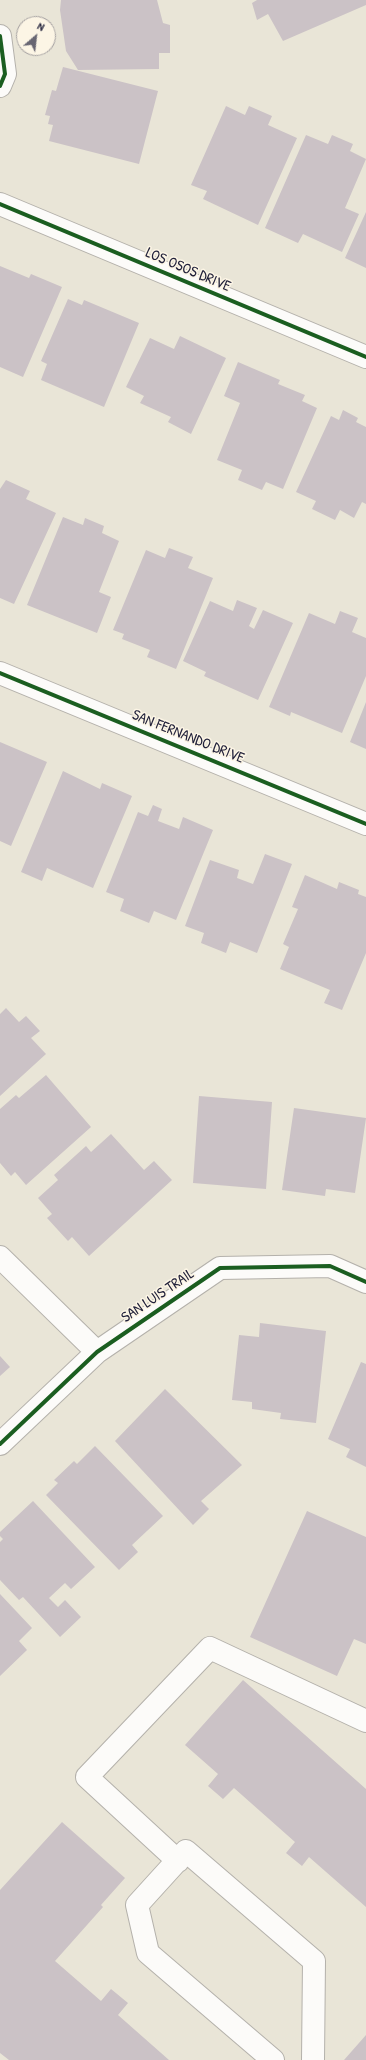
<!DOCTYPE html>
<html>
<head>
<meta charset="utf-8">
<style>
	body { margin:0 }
	#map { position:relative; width:366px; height:2060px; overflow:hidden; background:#e9e5d7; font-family:"Patrick Hand",sans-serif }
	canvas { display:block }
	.north { position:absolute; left:16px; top:16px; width:40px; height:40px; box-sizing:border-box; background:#fcf5e5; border:1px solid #a5a1a1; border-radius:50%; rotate:28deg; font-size:11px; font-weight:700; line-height:16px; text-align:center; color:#22223b }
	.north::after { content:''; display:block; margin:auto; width:14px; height:18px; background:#686672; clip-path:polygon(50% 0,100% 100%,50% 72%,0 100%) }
</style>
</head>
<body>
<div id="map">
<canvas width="366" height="2060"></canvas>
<div class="north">N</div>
</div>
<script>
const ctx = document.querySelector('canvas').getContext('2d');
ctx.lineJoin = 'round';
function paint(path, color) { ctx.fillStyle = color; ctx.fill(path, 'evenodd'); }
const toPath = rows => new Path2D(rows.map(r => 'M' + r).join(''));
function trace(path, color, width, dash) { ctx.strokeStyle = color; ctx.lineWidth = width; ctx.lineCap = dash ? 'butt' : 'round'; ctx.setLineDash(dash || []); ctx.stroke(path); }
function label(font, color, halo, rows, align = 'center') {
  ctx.font = font + ' "Patrick Hand",sans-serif'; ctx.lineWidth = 3; ctx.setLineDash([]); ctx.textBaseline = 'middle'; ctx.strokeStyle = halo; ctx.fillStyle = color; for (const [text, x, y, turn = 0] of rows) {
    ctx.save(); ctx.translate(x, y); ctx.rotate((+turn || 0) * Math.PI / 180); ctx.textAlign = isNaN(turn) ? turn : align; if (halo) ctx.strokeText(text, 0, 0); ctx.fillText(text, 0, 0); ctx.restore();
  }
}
paint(toPath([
	[61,0,157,0,163,23,170,25,170,53,159,53,159,69,78,70,66,51,60,10],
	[257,0,366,0,366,5,283,41,268,14,257,20,252,3],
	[63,67,158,91,139,164,49,141,53,125,48,124,50,116,45,115,52,90,56,91],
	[226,106,245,115,249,106,272,116,268,125,297,138,258,225,203,199,207,191,191,185],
	[306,135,328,144,332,135,353,144,350,151,366,159,345,208,359,214,342,252,303,234,298,243,265,228],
	[366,212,366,268,345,258],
	[0,266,29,278,31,274,62,287,23,377,0,367],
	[68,299,82,305,84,300,139,323,104,407,41,380,47,364,41,361],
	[180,336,226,358,191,434,168,422,171,417,140,403,144,396,126,387,150,338,174,349],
	[238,362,280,380,278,384,305,395,302,401,317,408,283,489,266,482,262,490,238,480,242,470,217,460,240,403,224,396],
	[343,410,358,418,356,422,366,427,366,504,362,502,354,518,340,510,335,520,312,509,316,501,296,492,331,416,339,420],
	[6,480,30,491,26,499,56,513,14,604,0,598,0,489],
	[63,517,83,525,85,518,104,526,102,533,119,541,99,592,111,597,97,633,27,605],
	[169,548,193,557,188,568,213,578,176,669,147,657,150,650,122,639,124,634,113,630,146,550,165,558],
	[237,600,257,608,249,626,254,629,263,610,293,623,258,700,204,676,206,672,183,661,210,601,233,611],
	[340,611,358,618,352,632,366,638,366,676,342,733,291,712,290,716,269,707,309,613,335,624],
	[366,702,366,749,350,742],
	[0,742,47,762,11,846,0,841],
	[63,771,100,789,102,783,132,796,93,888,47,868,42,881,21,872],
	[153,805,162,809,158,821,179,829,183,817,213,830,176,920,154,911,149,923,120,911,124,899,106,892,138,812,148,816],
	[265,854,292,864,257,953,230,942,226,953,201,943,204,933,185,926,210,860,239,870,237,878,253,884],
	[305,875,337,889,339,882,359,890,358,894,366,897,366,953,342,1010,324,1003,330,990,280,969,289,947,283,944,298,909,292,907],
	[6,1008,19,1022,26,1016,40,1031,31,1038,46,1054,0,1096,0,1014],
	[46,1075,91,1127,26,1185,15,1172,11,1176,0,1163,0,1109,16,1095,19,1098],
	[199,1096,272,1102,266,1189,193,1183],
	[294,1108,366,1118,355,1193,326,1189,325,1196,282,1190],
	[111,1134,144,1170,154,1161,172,1180,89,1256,72,1237,68,1241,47,1218,52,1214,38,1198,58,1180,54,1175,86,1146,91,1152],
	[260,1323,326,1331,316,1423,280,1419,281,1413,252,1409,252,1402,232,1400,239,1335,259,1337],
	[0,1356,10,1367,0,1376],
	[361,1362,366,1364,366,1467,346,1457,350,1449,328,1439],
	[165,1389,242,1465,201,1501,209,1509,193,1525,115,1441],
	[95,1446,163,1516,132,1545,138,1552,119,1570,46,1495,58,1483,54,1480,74,1461,77,1464],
	[33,1501,95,1567,71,1589,65,1583,49,1598,58,1607,65,1600,81,1617,60,1637,23,1597,19,1600,0,1580,0,1542,3,1539,0,1536,0,1532],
	[307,1511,366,1537,366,1644,354,1639,337,1676,250,1637],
	[0,1594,32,1628,19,1641,27,1650,0,1676],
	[243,1680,366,1789,366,1907,309,1857,302,1866,286,1853,295,1842,234,1788,223,1799,208,1786,218,1774,185,1745],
	[62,1822,125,1878,101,1905,103,1907,55,1961,101,2001,111,1989,128,2003,118,2015,169,2060,9,2060,0,2053,0,1890],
	[366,2035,366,2060,344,2060]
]), '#cbc2c6');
const minor = toPath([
	[0,36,5,74,0,86],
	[0,204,366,357],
	[0,673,366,824],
	[0,1257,97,1352],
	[0,1444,97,1352,220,1268,330,1266,366,1282],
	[178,1861,87,1777,210,1648,366,1721],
	[273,2060,148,1953,137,1905,186,1851,314,1961,313,2060]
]);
trace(minor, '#b4b1ab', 24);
trace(minor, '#fcfbf9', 22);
trace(toPath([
	[0,36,5,74,0,86],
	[0,204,366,357],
	[0,673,366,824],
	[0,1444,97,1352,220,1268,330,1266,366,1282]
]), '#1b5e20', 4);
label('15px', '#22223b', '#fcf5e5', [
	["LOS OSOS DRIVE",188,270,23],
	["SAN FERNANDO DRIVE",188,737,22],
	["SAN LUIS TRAIL",158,1296,-34]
]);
</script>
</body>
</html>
